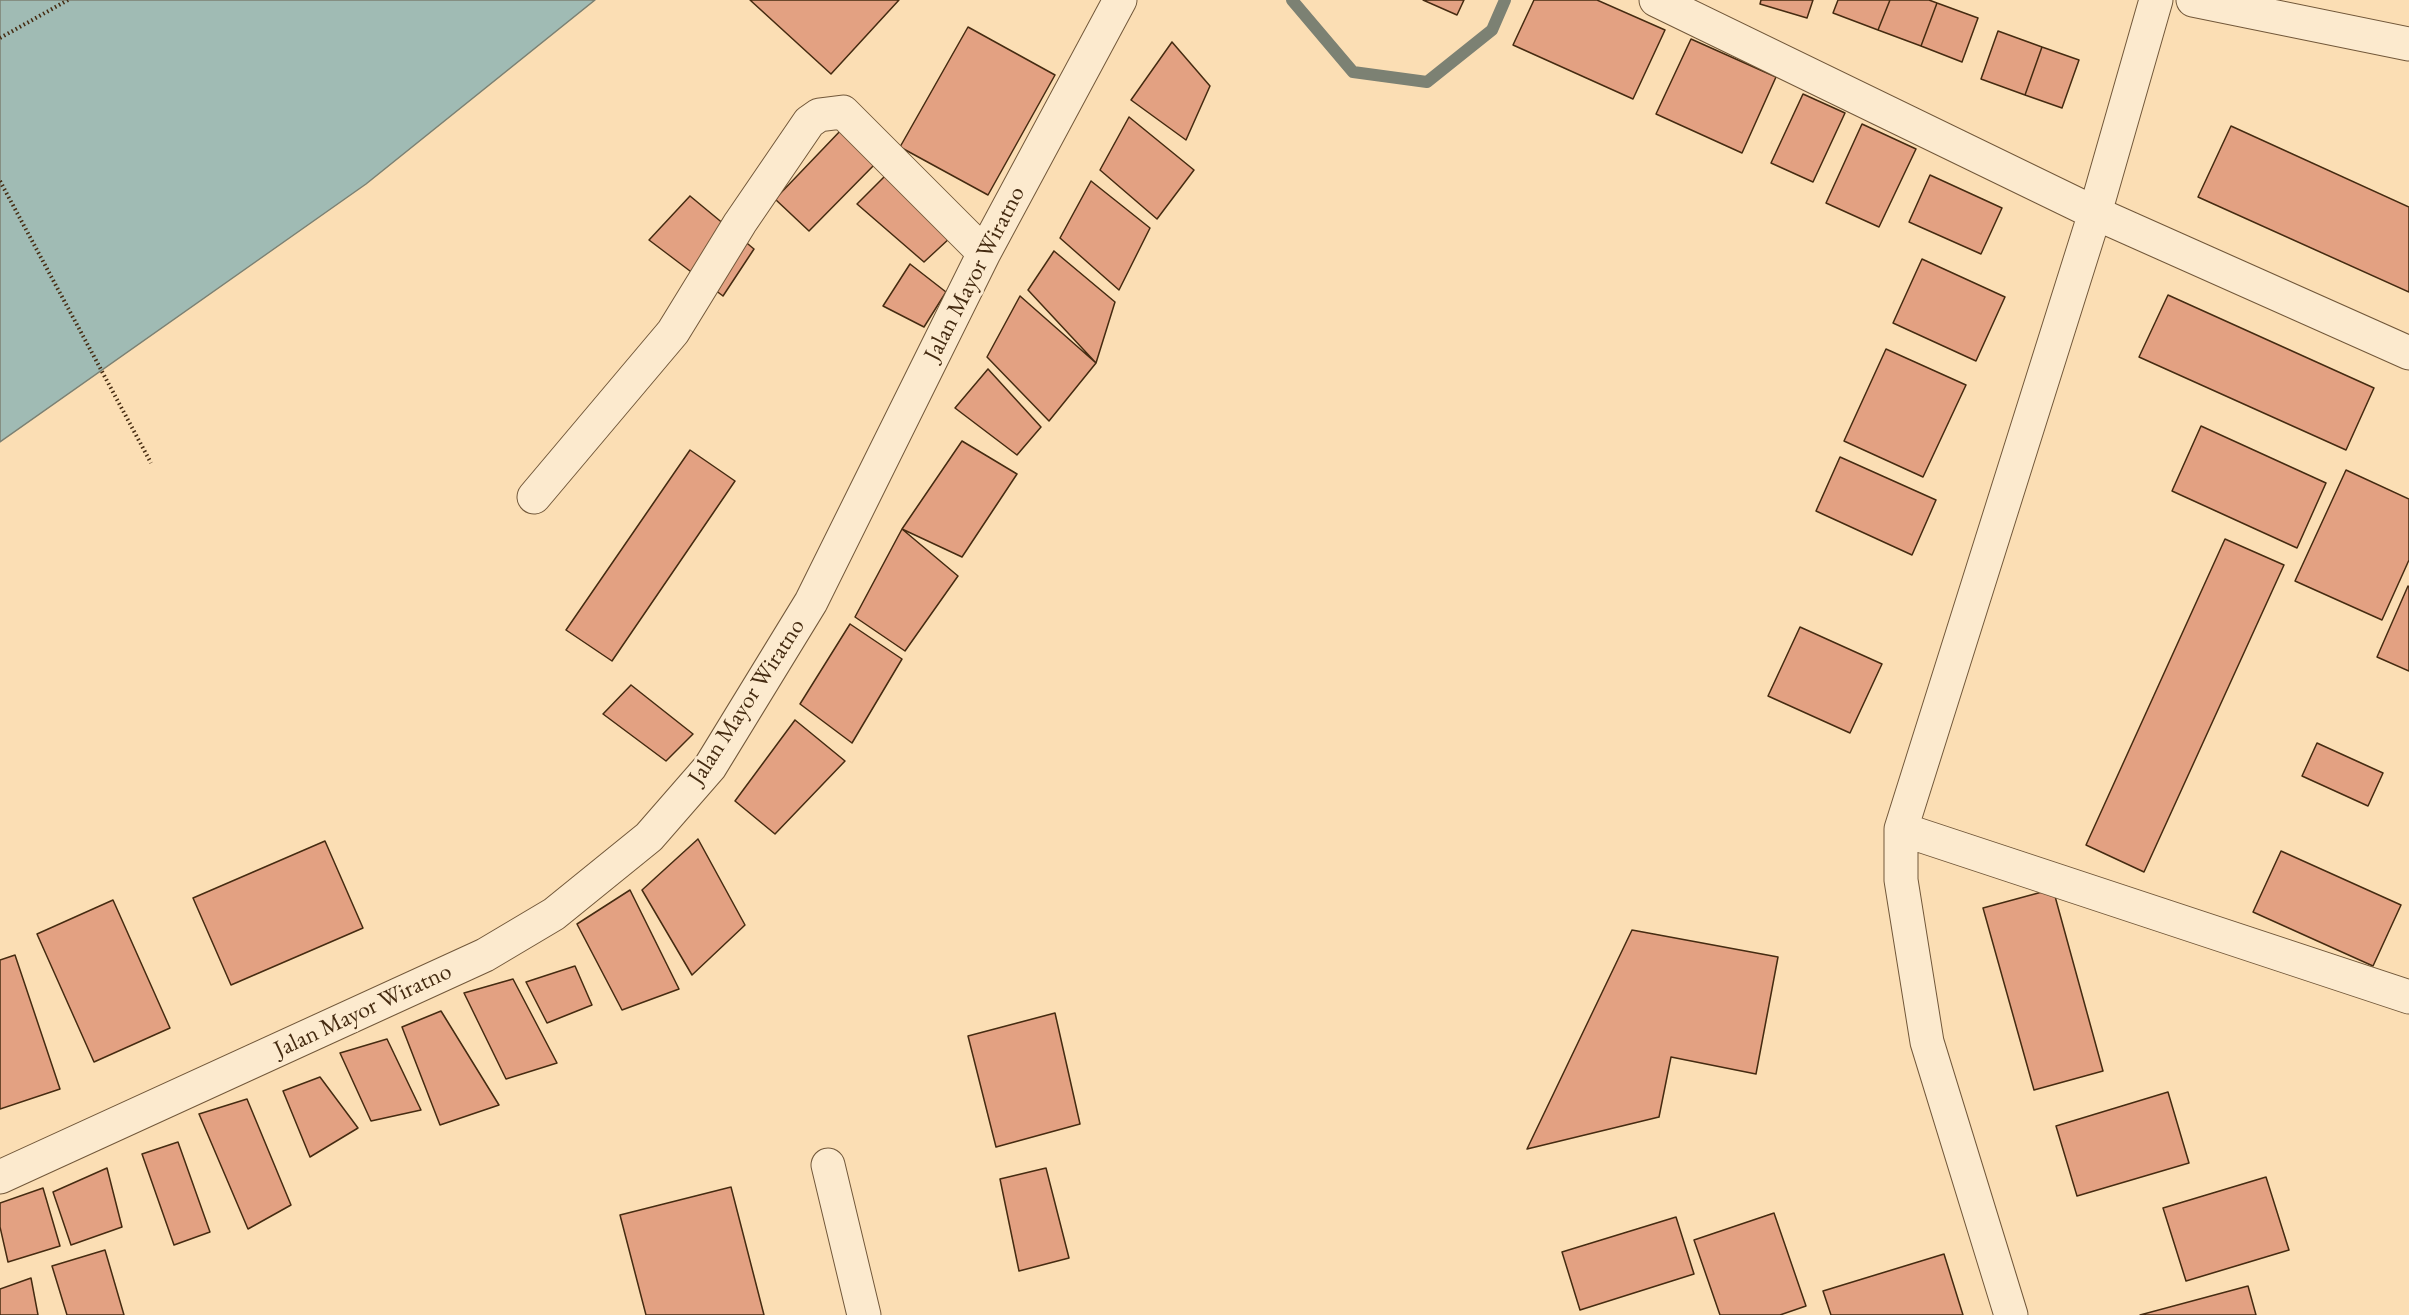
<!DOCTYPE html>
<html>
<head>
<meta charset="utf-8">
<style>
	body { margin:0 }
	canvas { display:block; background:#fbdeb4 }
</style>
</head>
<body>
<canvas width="2409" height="1315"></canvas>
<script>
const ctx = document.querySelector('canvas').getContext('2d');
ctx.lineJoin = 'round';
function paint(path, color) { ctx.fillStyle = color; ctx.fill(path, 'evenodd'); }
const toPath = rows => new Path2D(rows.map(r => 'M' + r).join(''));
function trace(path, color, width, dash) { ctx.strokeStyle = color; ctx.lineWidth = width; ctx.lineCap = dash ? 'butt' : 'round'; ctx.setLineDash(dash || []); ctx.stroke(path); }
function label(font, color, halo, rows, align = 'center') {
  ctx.font = font + ' "EB Garamond",serif'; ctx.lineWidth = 6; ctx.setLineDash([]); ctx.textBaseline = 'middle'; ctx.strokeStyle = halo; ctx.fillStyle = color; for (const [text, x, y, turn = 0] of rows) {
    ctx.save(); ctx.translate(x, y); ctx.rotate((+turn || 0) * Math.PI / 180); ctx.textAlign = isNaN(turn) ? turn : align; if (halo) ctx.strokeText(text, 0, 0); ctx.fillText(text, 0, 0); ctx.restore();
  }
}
const water = toPath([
	[0,0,595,0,366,184,0,442,0,0]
]);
paint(water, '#a0bbb4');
trace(water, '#7c8173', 1.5);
trace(toPath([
	[1292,0,1353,72,1427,82,1492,30,1505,0]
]), '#7c8173', 12);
const building = toPath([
	[750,0,899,0,831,74,750,0],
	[1423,0,1464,0,1457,15,1423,0],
	[1534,0,1597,0,1665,30,1633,99,1513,45,1534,0],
	[1761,0,1813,0,1807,18,1760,4,1761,0],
	[1838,0,1890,0,1878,30,1833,13,1838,0],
	[1890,0,1929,0,1937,3,1921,46,1878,30,1890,0],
	[1937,3,1978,18,1962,62,1921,46,1937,3],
	[968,27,1055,75,988,195,900,147,968,27],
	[1998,31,2042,47,2025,95,1981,79,1998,31],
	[1691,39,1776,77,1742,153,1656,114,1691,39],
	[1172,42,1210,86,1186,140,1131,100,1172,42],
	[2042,47,2079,60,2062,108,2025,95,2042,47],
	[1803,94,1845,113,1813,182,1771,163,1803,94],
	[1129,117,1194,170,1157,219,1100,170,1129,117],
	[1862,124,1916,149,1879,227,1826,203,1862,124],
	[2231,126,2409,207,2409,292,2198,197,2231,126],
	[843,128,878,161,809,231,775,199,843,128],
	[886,175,951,237,924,262,857,204,886,175],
	[1930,175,2002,208,1981,254,1909,222,1930,175],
	[1091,181,1150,228,1119,290,1060,238,1091,181],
	[690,196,754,249,723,296,649,240,690,196],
	[1054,251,1115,302,1096,363,1028,290,1054,251],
	[1922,259,2005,297,1976,361,1893,323,1922,259],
	[910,264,946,292,924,327,883,306,910,264],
	[2168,295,2374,388,2346,450,2139,357,2168,295],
	[1020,296,1096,363,1049,421,987,357,1020,296],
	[1886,349,1966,385,1923,477,1844,441,1886,349],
	[988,369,1041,427,1017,455,955,408,988,369],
	[2201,426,2326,483,2297,548,2172,491,2201,426],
	[962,441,1017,474,962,557,902,529,962,441],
	[690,450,735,481,612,661,566,630,690,450],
	[1840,457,1936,500,1912,555,1816,511,1840,457],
	[2346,470,2409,499,2409,560,2382,620,2295,581,2346,470],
	[902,529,958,576,905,651,855,617,902,529],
	[2225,539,2284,565,2144,872,2086,845,2225,539],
	[2408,586,2409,587,2409,671,2377,657,2408,586],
	[850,624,902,659,852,743,800,704,850,624],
	[1800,627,1882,664,1850,733,1768,696,1800,627],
	[631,685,693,734,666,761,603,714,631,685],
	[795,720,845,761,775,834,735,801,795,720],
	[2317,743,2383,773,2368,806,2302,776,2317,743],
	[698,839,745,925,692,975,642,890,698,839],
	[325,841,363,928,231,985,193,898,325,841],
	[2281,851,2401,905,2373,966,2253,912,2281,851],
	[2053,889,2103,1071,2034,1090,1983,908,2053,889],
	[630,890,679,989,622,1010,577,924,630,890],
	[113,900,170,1028,94,1062,37,934,113,900],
	[1632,930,1778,957,1756,1074,1671,1057,1659,1117,1527,1149,1632,930],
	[15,955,60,1089,0,1109,0,960,15,955],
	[575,966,592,1005,547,1023,526,982,575,966],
	[513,979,557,1063,506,1079,464,993,513,979],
	[441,1011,499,1105,440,1125,402,1027,441,1011],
	[1055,1013,1080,1124,996,1147,968,1036,1055,1013],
	[387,1039,421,1110,371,1121,340,1053,387,1039],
	[320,1077,358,1128,310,1157,283,1091,320,1077],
	[2168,1092,2189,1163,2077,1196,2056,1126,2168,1092],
	[247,1099,291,1205,248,1229,199,1114,247,1099],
	[178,1142,210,1232,174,1245,142,1154,178,1142],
	[107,1168,122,1227,71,1245,53,1192,107,1168],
	[1046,1168,1069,1258,1019,1271,1000,1179,1046,1168],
	[2266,1177,2289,1250,2186,1281,2163,1208,2266,1177],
	[731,1187,764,1315,646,1315,620,1215,731,1187],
	[43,1188,60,1246,8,1262,0,1227,0,1203,43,1188],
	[1774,1213,1806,1306,1780,1315,1720,1315,1694,1240,1774,1213],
	[1676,1217,1694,1274,1580,1310,1562,1252,1676,1217],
	[105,1250,124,1315,67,1315,52,1266,105,1250],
	[1944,1254,1963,1315,1831,1315,1823,1291,1944,1254],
	[31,1278,38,1315,0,1315,0,1289,31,1278],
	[2248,1286,2256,1315,2140,1315,2248,1286]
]);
paint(building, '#e3a182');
trace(building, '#452b11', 1.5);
const street = toPath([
	[1656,0,2095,213,2409,353],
	[2193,0,2409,44],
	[534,497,673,332,740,223,809,122,819,115,843,112,984,253],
	[1901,829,2409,997],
	[828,1165,864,1315],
	[0,1177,485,955,554,914,649,837,710,767,811,602,984,253,1120,0],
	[2011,1315,1927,1042,1901,880,1901,829,2095,213,2156,0]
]);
trace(street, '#72583a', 35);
trace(toPath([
	[0,38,68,0],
	[0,181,151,463]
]), '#452b11', 4, [1.5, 3]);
trace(street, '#fceace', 33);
label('24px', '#452b11', '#fceace', [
	["Jalan Mayor Wiratno",975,274,-63],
	["Jalan Mayor Wiratno",747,702,-57],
	["Jalan Mayor Wiratno",363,1011,-25]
]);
</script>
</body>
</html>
